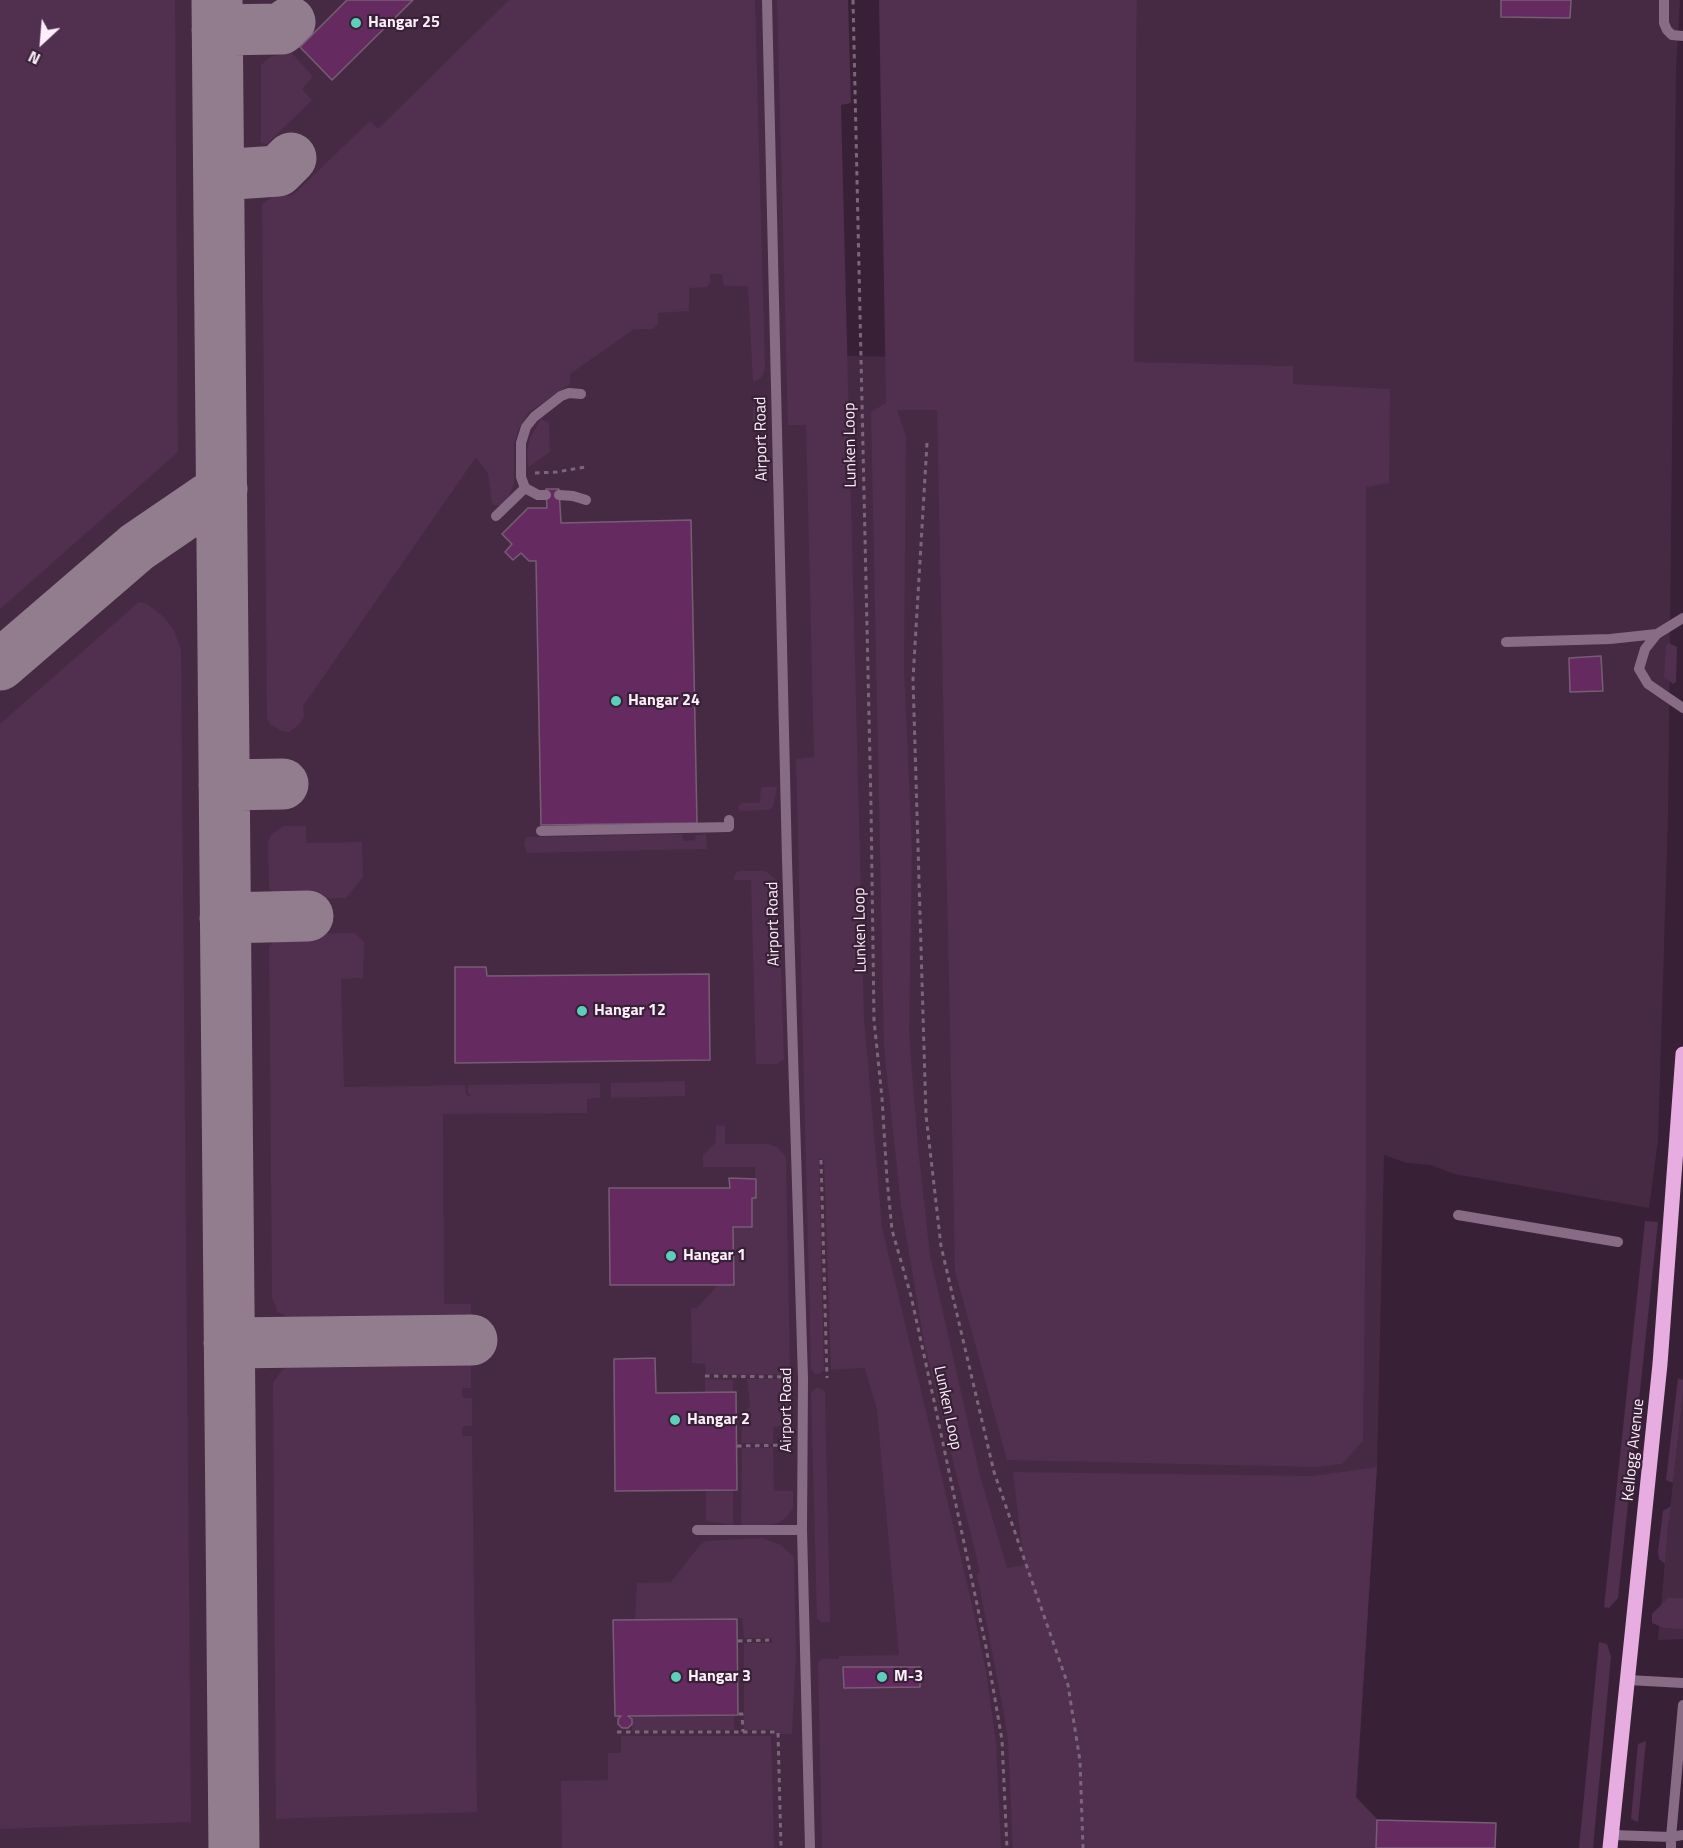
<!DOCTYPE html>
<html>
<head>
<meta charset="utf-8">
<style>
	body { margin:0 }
	#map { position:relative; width:1683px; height:1848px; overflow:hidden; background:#382136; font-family:"Titillium Web",sans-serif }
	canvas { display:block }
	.north { position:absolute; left:12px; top:12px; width:60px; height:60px; -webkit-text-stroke:4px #382136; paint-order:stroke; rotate:206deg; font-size:16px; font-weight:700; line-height:24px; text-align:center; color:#feeefb }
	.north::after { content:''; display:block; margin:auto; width:21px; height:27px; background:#feeefb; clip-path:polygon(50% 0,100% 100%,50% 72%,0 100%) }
</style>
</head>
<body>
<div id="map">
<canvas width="1683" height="1848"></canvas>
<div class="north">N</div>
</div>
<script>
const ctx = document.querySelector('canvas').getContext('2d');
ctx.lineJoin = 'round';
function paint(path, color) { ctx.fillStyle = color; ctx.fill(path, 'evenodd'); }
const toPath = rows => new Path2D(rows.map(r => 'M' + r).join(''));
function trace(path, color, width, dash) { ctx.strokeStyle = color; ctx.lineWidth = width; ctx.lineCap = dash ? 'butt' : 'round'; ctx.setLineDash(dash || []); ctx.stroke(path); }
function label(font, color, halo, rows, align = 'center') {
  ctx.font = font + ' "Titillium Web",sans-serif'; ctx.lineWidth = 4.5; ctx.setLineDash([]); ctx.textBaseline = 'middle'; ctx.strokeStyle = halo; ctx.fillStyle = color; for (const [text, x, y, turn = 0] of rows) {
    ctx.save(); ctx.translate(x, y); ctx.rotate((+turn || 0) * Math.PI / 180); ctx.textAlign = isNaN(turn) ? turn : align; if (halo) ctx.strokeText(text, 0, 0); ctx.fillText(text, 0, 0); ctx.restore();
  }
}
paint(toPath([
	[0,0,798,0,807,355,1133,362,1137,0,1680,0,1676,68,1668,816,1658,1140,1649,1208,1455,1174,1431,1165,1407,1163,1384,1155,1377,1467,1353,1848,0,1848],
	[1683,1394,1683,1639,1658,1640,1668,1527]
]), '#462a43');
paint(toPath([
	[0,0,175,0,178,452,0,609],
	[509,0,755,0,765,369,761,378,753,382,748,286,725,286,723,284,722,274,710,274,710,282,707,287,689,288,689,311,658,313,658,325,656,325,654,329,634,329,570,374,570,384,528,413,519,428,514,445,514,484,509,496,500,505,494,505,492,503,488,474,476,457,303,706,304,717,299,725,289,732,282,731,271,725,267,719,262,204,274,196,293,195,370,121,378,129],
	[777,0,848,0,851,103,841,105,864,1018,882,1227,972,1604,986,1671,996,1743,1001,1848,822,1848,818,1662,823,1658,839,1659,839,1656,899,1655,877,1410,865,1368,831,1370,824,1160,819,1159,824,1370,819,1374,815,1374,811,1369,796,759,814,757,806,425,788,425],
	[879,0,1137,0,1134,362,1293,366,1293,384,1390,389,1389,483,1366,487,1366,1187,1363,1441,1342,1464,1315,1467,1007,1460,955,1271,937,410,897,410,906,436,904,667,912,849,909,1033,918,1147,930,1255,980,1476,1007,1568,1024,1565,1013,1472,1313,1476,1377,1467,1356,1797,1378,1820,1377,1848,1013,1848,1008,1741,1004,1714,977,1574,980,1572,924,1342,901,1205,884,1047,871,412,886,403],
	[291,52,313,77,302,89,312,100,267,144,261,143,261,65,270,57],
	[753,407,758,407,765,414,767,427,753,427],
	[541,419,549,423,550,452,528,467,527,451,530,438],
	[139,602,147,604,164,617,174,631,181,650,191,1822,0,1829,0,724],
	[1669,643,1677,647,1676,682,1673,684,1664,677,1666,645],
	[761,787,777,787,773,807,769,810,740,811,738,808,741,803,760,803],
	[283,826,306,826,306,843,362,842,363,877,346,898,281,900,269,888,268,841,272,834],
	[682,834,683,841,695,840,696,835,706,834,707,849,527,853,524,843,527,837],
	[738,871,765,871,778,881,784,1059,777,1064,756,1064,751,880,734,880,734,876],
	[355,933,364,942,363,978,341,979,344,1087,465,1085,466,1094,469,1097,471,1095,468,1092,468,1085,600,1083,600,1098,587,1099,587,1113,443,1114,444,1304,471,1304,471,1319,296,1322,278,1312,272,1297,269,946,282,934],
	[685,1081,685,1096,611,1098,611,1083],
	[716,1125,725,1126,725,1144,769,1144,777,1147,786,1157,790,1375,706,1374,705,1364,692,1363,691,1308,697,1308,718,1285,733,1227,752,1227,752,1198,756,1197,755,1167,703,1167,703,1155,716,1142],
	[1645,1221,1658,1222,1618,1598,1609,1608,1604,1607],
	[471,1360,471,1388,462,1388,462,1397,472,1398,472,1426,462,1427,462,1436,472,1436,477,1812,276,1819,273,1383,283,1369,298,1363],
	[1678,1378,1683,1380,1683,1394,1673,1483,1666,1480],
	[705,1379,733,1380,733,1393,705,1393],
	[747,1379,790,1379,791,1426,773,1427,773,1444,741,1443,743,1411,749,1408,750,1405],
	[816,1388,819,1388,825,1391,830,1622,822,1623,817,1618,811,1393],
	[773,1447,774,1491,793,1491,793,1508,788,1516,778,1523,770,1525,741,1527,742,1448],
	[733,1490,733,1525,706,1521,706,1491],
	[1671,1506,1668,1527,1665,1564,1659,1559,1658,1552,1663,1511],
	[762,1538,781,1545,794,1557,796,1652,792,1734,777,1734,774,1730,744,1730,744,1643,772,1643,772,1638,744,1638,742,1618,635,1620,637,1583,671,1582,700,1545,706,1541],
	[1668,1598,1683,1598,1683,1629,1664,1628,1652,1623,1652,1614],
	[1599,1642,1607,1644,1611,1657,1593,1848,1579,1848],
	[734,1715,734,1730,632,1731,632,1716],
	[621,1736,771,1736,774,1848,562,1848,561,1781,608,1780,608,1753,621,1753],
	[1646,1741,1638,1822,1631,1819,1638,1744]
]), '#512f4e');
trace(toPath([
	[217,0,234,1848],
	[217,30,281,29,290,22],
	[219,175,278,171,291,158],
	[0,665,137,547,222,489],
	[224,785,283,784],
	[225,918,308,916],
	[229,1343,472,1340]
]), '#917d8e', 51);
const building = toPath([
	[347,0,413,0,332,80,300,47,347,0],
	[1501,0,1571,0,1570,18,1501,17,1501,0],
	[546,489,559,489,561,523,691,520,697,823,541,825,536,561,529,561,521,553,513,560,505,552,512,544,502,534,528,508,547,508,546,489],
	[1601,656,1603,691,1570,692,1569,658,1601,656],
	[455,967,486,967,487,976,709,974,710,1060,455,1063,455,967],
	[729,1178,756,1179,756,1198,752,1198,752,1227,733,1227,734,1285,610,1285,609,1188,730,1188,729,1178],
	[655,1358,656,1393,736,1392,737,1490,615,1491,614,1359,655,1358],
	[737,1619,738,1715,628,1716,632,1719,632,1724,628,1728,622,1728,618,1724,618,1719,621,1716,615,1716,613,1620,737,1619],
	[843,1667,920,1667,920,1687,844,1688,843,1667],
	[1377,1820,1496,1823,1495,1848,1376,1848,1377,1820]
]);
paint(building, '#652b61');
trace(building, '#775d74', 1.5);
trace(toPath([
	[853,0,871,806,874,1020,882,1098,887,1179,892,1230,911,1296,933,1396,986,1647,1002,1740,1007,1848],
	[927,443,913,679,926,1115,941,1246,994,1472,1068,1685,1080,1761,1083,1848],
	[535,473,557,472,585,467],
	[821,1160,827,1378],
	[705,1376,789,1377],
	[737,1446,789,1445],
	[738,1641,769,1640],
	[739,1714,742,1714,743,1732],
	[617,1732,778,1732,781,1848]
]), '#7b6779', 3, [4.5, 4.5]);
trace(toPath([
	[767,0,787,860,803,1379,802,1530,810,1848],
	[1664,0,1664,23,1667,30,1672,35,1683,36],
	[546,495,538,495,525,488,521,477,521,443,526,427,534,417,561,396,569,393,581,394],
	[559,495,573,496,586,500],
	[496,516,525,488],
	[1683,618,1657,634,1645,649,1639,669,1648,684,1683,708],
	[1506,642,1610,639,1657,634],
	[541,831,729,827,729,820],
	[1458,1215,1618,1242],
	[697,1530,802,1530],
	[1628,1680,1683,1683],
	[1612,1835,1671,1837,1683,1705],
	[1671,1848,1671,1837,1683,1835]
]), '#886c85', 10);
trace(toPath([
	[1610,1848,1660,1364,1683,1054]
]), '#e7ade0', 15);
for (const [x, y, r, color] of [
	[356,23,6,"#5ccebb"],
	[616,701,6,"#5ccebb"],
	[582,1011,6,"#5ccebb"],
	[671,1256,6,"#5ccebb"],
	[675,1420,6,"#5ccebb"],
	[676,1677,6,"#5ccebb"],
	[882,1677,6,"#5ccebb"]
]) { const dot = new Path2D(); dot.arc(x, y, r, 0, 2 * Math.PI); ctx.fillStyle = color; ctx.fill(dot); trace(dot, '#382136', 2); }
label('bold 16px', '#feeefb', '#382136', [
	["Hangar 25",368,23],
	["Hangar 24",628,701],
	["Hangar 12",594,1011],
	["Hangar 1",683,1256],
	["Hangar 2",687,1420],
	["Hangar 3",688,1677],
	["M-3",894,1677]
], 'left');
label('16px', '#feeefb', '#382136', [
	["Airport Road",762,439,-91],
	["Lunken Loop",851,445,-91],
	["Airport Road",774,924,-91],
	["Lunken Loop",861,930,-91],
	["Lunken Loop",947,1408,78],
	["Airport Road",787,1410,-90],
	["Kellogg Avenue",1634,1450,-84]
]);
</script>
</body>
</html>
